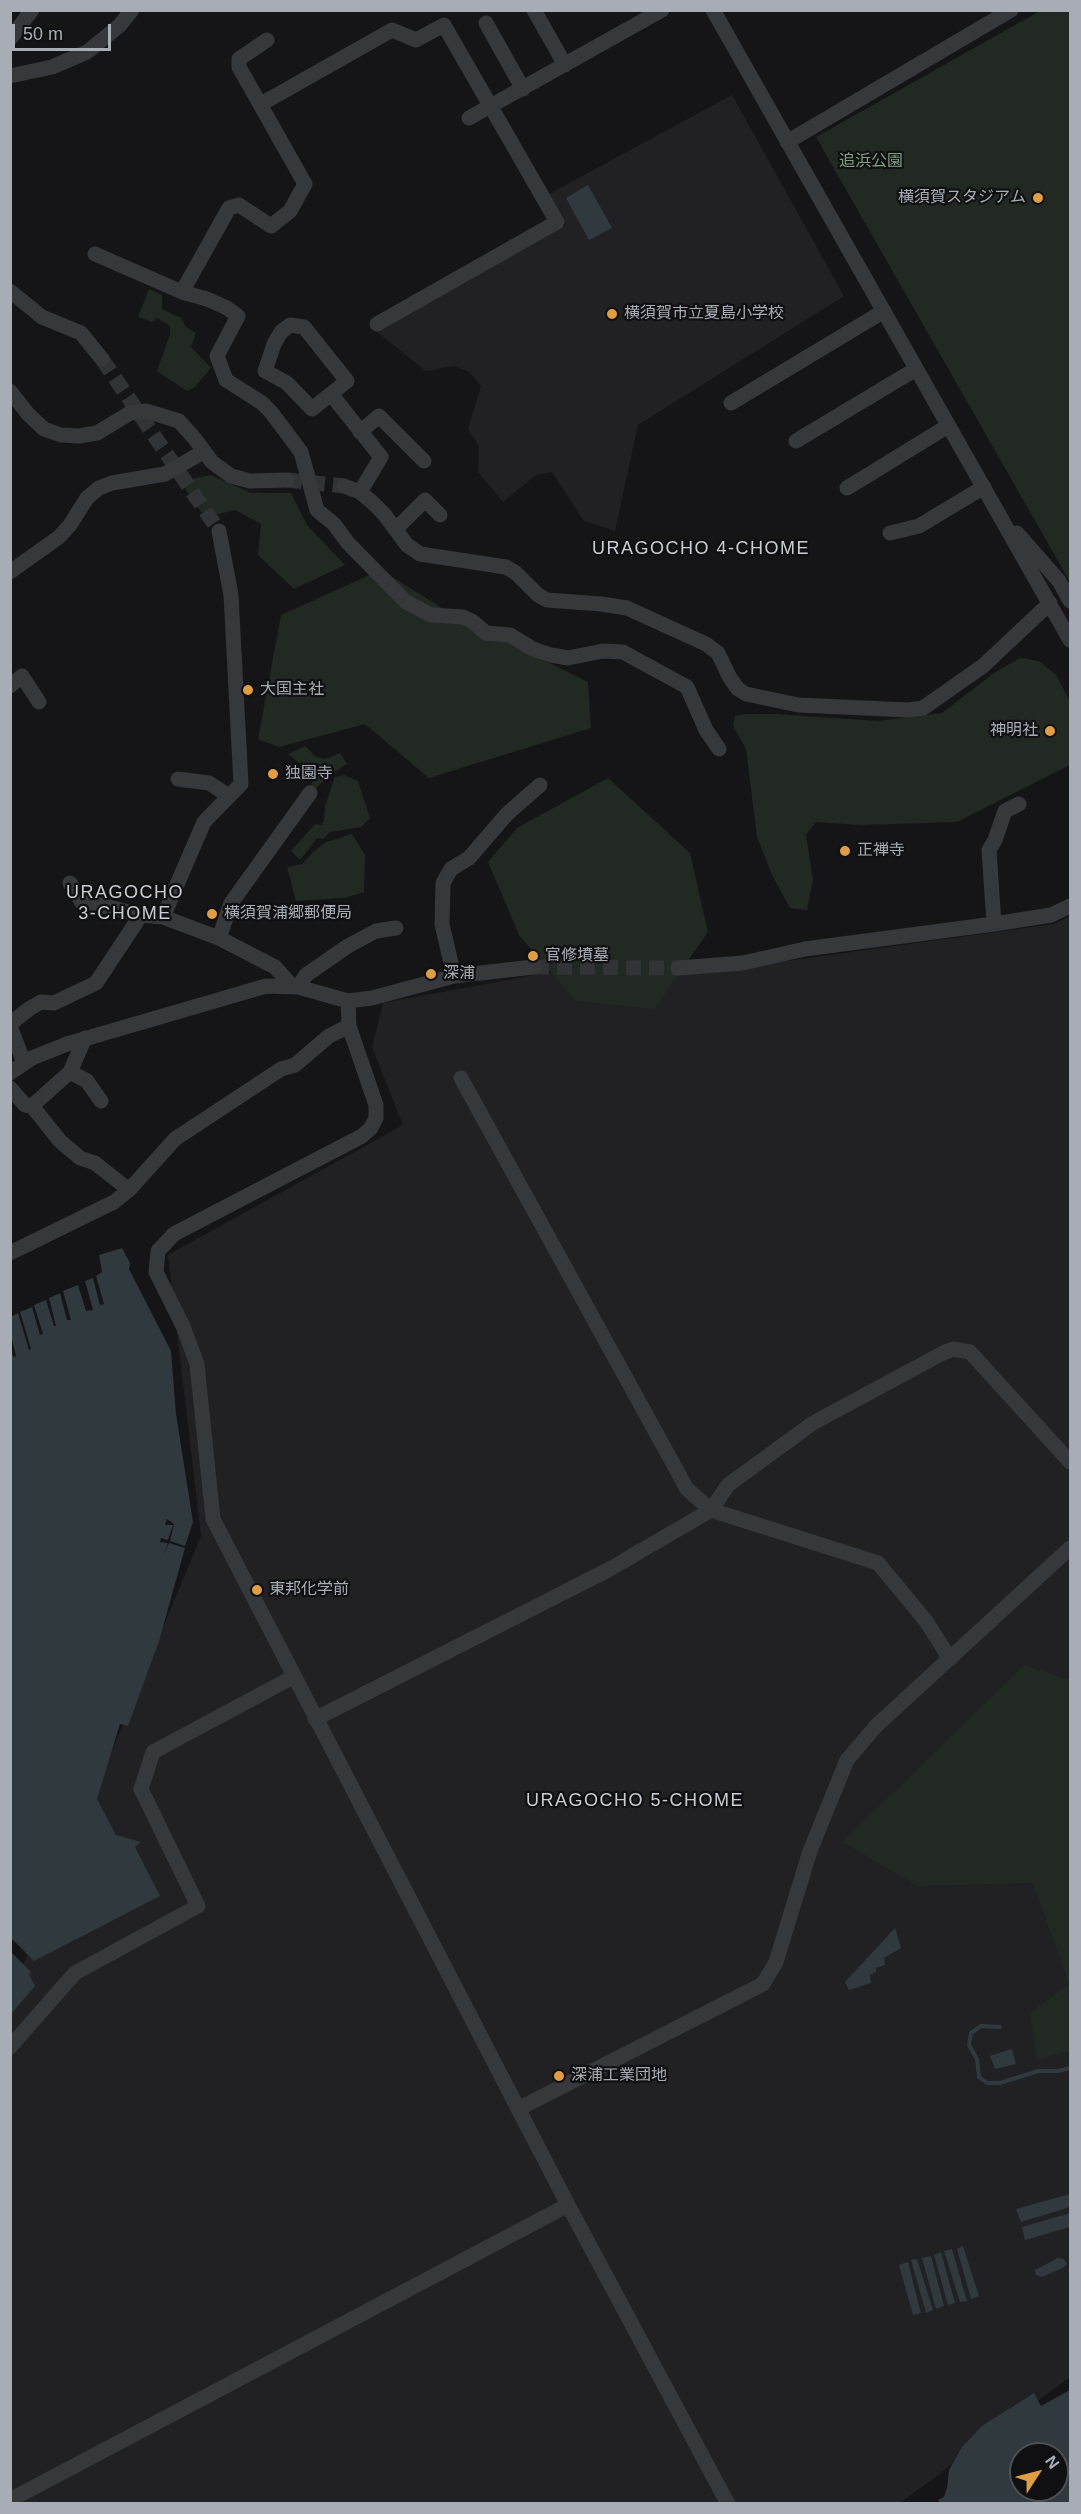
<!DOCTYPE html>
<html>
<head>
<meta charset="utf-8">
<style>
	body { margin:0 }
	#map { position:relative; width:1081px; height:2514px; overflow:hidden; background:#151517; font-family:Helvetica,sans-serif }
	canvas { display:block }
	.frame { position:absolute; inset:0; border:12px solid #a8adb5; pointer-events:none }
	.north { position:absolute; left:1009px; top:2442px; width:60px; height:60px; box-sizing:border-box; background:#101012; border:2px solid #4d4f53; border-radius:50%; rotate:54deg; font-size:16px; font-weight:700; line-height:24px; text-align:center; color:#a8adb5 }
	.north::after { content:''; display:block; margin:auto; width:21px; height:27px; background:#df9e44; clip-path:polygon(50% 0,100% 100%,50% 72%,0 100%) }
	.scale { position:absolute; left:12px; top:24px; width:99px; height:27px; box-sizing:border-box; border:3px solid #a8adb5; border-top:0; padding-left:8px; font-size:18px; line-height:21px; white-space:nowrap; color:#a8adb5; -webkit-text-stroke:4px #101012; paint-order:stroke }
</style>
</head>
<body>
<div id="map">
<canvas width="1081" height="2514"></canvas>
<div class="frame"></div>
<div class="north">N</div>
<div class="scale">50 m</div>
</div>
<script>
const ctx = document.querySelector('canvas').getContext('2d');
ctx.lineJoin = 'round';
function paint(path, color) { ctx.fillStyle = color; ctx.fill(path, 'evenodd'); }
const toPath = rows => new Path2D(rows.map(r => 'M' + r).join(''));
function trace(path, color, width, dash) { ctx.strokeStyle = color; ctx.lineWidth = width; ctx.lineCap = dash ? 'butt' : 'round'; ctx.setLineDash(dash || []); ctx.stroke(path); }
function label(font, color, halo, rows, align = 'center') {
  ctx.font = font + ' Helvetica,"Noto Sans JP",sans-serif'; ctx.lineWidth = 4.5; ctx.setLineDash([]); ctx.textBaseline = 'middle'; ctx.strokeStyle = halo; ctx.fillStyle = color; for (const [text, x, y, turn = 0] of rows) {
    ctx.save(); ctx.translate(x, y); ctx.rotate((+turn || 0) * Math.PI / 180); ctx.textAlign = isNaN(turn) ? turn : align; if (halo) ctx.strokeText(text, 0, 0); ctx.fillText(text, 0, 0); ctx.restore();
  }
}
paint(toPath([
	[732,95,844,296,638,425,615,531,584,521,552,472,536,475,503,502,478,472,479,446,468,429,481,386,469,372,454,366,426,371,376,331,566,225,549,194],
	[1070,916,1070,2377,900,2503,11,2504,11,1994,201,1536,168,1255,403,1125,372,1047,383,1003,545,973,707,972,1054,924]
]), '#212124');
paint(toPath([
	[1040,11,1070,11,1070,582,816,137],
	[149,289,162,295,162,309,181,318,186,327,196,333,191,347,211,368,195,387,187,391,157,371,170,334,170,326,157,318,152,322,138,317],
	[211,475,251,493,291,493,307,525,345,565,294,589,258,555,261,524,235,510,206,517,192,501,182,481],
	[381,570,452,614,588,682,591,728,429,778,365,724,279,747,258,739,281,615],
	[1020,658,1039,661,1056,675,1070,701,1070,765,957,822,861,825,816,822,806,835,813,880,807,910,790,908,772,875,757,837,746,749,733,726,735,716,744,714,776,714,878,721,942,713,994,673],
	[305,746,316,757,325,759,340,753,347,764,330,775,314,790,310,787,316,776,288,754],
	[344,775,358,781,370,818,361,827,330,832,323,839,317,838,300,860,291,851,315,824,321,825,324,821,325,806,335,777],
	[608,778,690,853,708,932,654,1009,576,1001,519,935,488,862,517,828],
	[352,834,365,855,364,892,345,898,296,901,287,867,302,864,313,852,326,842],
	[1024,1665,1070,1680,1070,2051,1037,2060,1030,2013,1069,1984,1033,1883,917,1886,843,1842]
]), '#222922');
paint(toPath([
	[588,185,612,228,589,240,566,198],
	[122,1248,130,1263,129,1269,171,1351,176,1414,193,1522,185,1546,170,1541,174,1524,167,1519,165,1525,173,1525,168,1540,161,1538,160,1542,168,1543,164,1555,169,1543,185,1548,159,1641,128,1726,120,1724,97,1799,116,1835,141,1842,135,1847,160,1896,34,1961,10,1937,11,1348,13,1357,16,1356,11,1336,11,1317,18,1313,29,1350,31,1349,20,1312,32,1307,40,1335,43,1334,34,1305,46,1300,54,1326,56,1326,49,1298,60,1293,67,1320,71,1320,63,1291,78,1285,86,1311,93,1310,85,1281,93,1278,100,1305,104,1304,96,1276,102,1272,99,1255],
	[895,1928,901,1948,884,1958,885,1965,876,1968,876,1972,870,1975,871,1983,849,1990,845,1982],
	[11,1952,31,1972,29,1975,35,1986,11,2014],
	[1012,2049,1016,2064,995,2069,990,2056],
	[1070,2194,1070,2207,1021,2222,1016,2209],
	[1070,2213,1070,2227,1025,2240,1022,2227],
	[963,2246,979,2296,971,2299,957,2249],
	[952,2249,967,2301,960,2302,944,2251],
	[941,2252,955,2303,948,2305,934,2255],
	[931,2256,944,2306,936,2309,922,2258],
	[1058,2258,1064,2259,1067,2264,1063,2268,1042,2277,1036,2275,1035,2270],
	[917,2259,933,2310,926,2313,911,2260],
	[908,2262,921,2313,913,2315,899,2265],
	[1070,2390,1070,2503,940,2503,938,2500,944,2497,947,2488,949,2470,962,2447,982,2426,1034,2393,1041,2406],
	[1021,2454,1057,2454,1057,2490,1021,2490]
]), '#30393e');
trace(toPath([
	[1000,2027,981,2026,971,2033,969,2045,977,2059,979,2077,987,2083,1000,2083,1038,2071,1058,2071,1070,2068]
]), '#30393e', 4);
trace(toPath([
	[102,359,219,531],
	[287,480,344,486],
	[534,967,678,968]
]), '#323337', 15, [15, 8]);
trace(toPath([
	[534,10,565,65],
	[713,10,1070,640],
	[486,23,523,89],
	[10,39,32,10],
	[10,76,52,67,87,52,119,26,132,10],
	[261,104,392,30,416,40,444,25,557,222,377,324],
	[469,118,662,10],
	[787,142,1011,10],
	[95,254,182,292,207,299,227,308,238,316,217,356,226,380,262,403,271,412,301,452,317,510,334,524,348,543,406,602,431,615,463,617,472,621,486,633,510,635,533,649,551,655,568,658,603,651,623,652,687,687,706,730,719,749],
	[10,291,42,317,81,333,102,359],
	[182,292,229,208,239,205,271,226,290,211,305,184,239,67,239,59,267,40],
	[10,391,28,414,44,429,61,435,79,436,97,433,130,413,146,411,179,421,195,439,212,462,231,476,250,481,287,480],
	[331,394,347,381,304,327,290,325,281,332,274,344,265,371,287,383,312,409,331,394,381,457,360,492],
	[731,403,884,311],
	[360,432,379,416,424,461],
	[796,441,916,369],
	[344,486,360,492,373,503,384,514,407,545,420,554,506,567,516,573,538,595,547,600,601,604,627,608,706,644,718,653,730,678,738,689,746,694,798,705,908,710,923,708,983,666,1050,603],
	[847,488,948,426],
	[396,529,425,500,440,515],
	[890,533,919,526,984,487],
	[1017,533,1059,581,1070,601],
	[10,572,59,537,70,525,87,498,99,488,112,483,165,474,203,452],
	[10,686,22,676,39,702],
	[178,779,209,783,229,796],
	[70,883,83,904,93,903,141,915,163,917,219,938,275,967,292,986],
	[163,917,204,822,241,784,231,595,219,531],
	[994,924,989,850,995,840,1005,811,1019,804],
	[219,938,231,903,310,793],
	[678,968,743,963,805,949,994,924,1051,915,1070,906],
	[454,976,442,924,443,883,451,869,469,858,507,814,540,785],
	[298,987,306,975,348,946,376,931,396,928],
	[348,1001,349,1026,376,1105,376,1118,371,1128,362,1136,174,1234,158,1251,156,1272,183,1326,197,1364,213,1519,568,2205,728,2504],
	[10,1024,29,1009,41,1002,54,1003,96,983,141,915],
	[10,1026,24,1063],
	[70,1072,87,1081,101,1101],
	[10,1073,32,1058,67,1044,266,986,298,987,348,1001,372,998,454,976,534,967],
	[461,1078,687,1489,711,1510,878,1563,926,1621,950,1659],
	[10,1088,25,1105,32,1106,60,1141,80,1158,95,1163,129,1190],
	[32,1106,70,1072,85,1038],
	[10,1253,114,1202,129,1190,175,1139,281,1069,295,1065,329,1036,349,1026],
	[315,1719,608,1570,711,1510,728,1485,813,1423,943,1353,953,1349,970,1352,1070,1462],
	[10,2047,75,1973,198,1906,141,1789,153,1752,293,1677],
	[518,2109,763,1984,776,1962,810,1851,847,1760,876,1726,1070,1548],
	[10,2500,568,2205]
]), '#36383b', 15);
for (const [x, y, r, color] of [
	[1038,198,6,"#df9e44"],
	[612,314,6,"#df9e44"],
	[248,690,6,"#df9e44"],
	[1050,731,6,"#df9e44"],
	[273,774,6,"#df9e44"],
	[845,851,6,"#df9e44"],
	[212,914,6,"#df9e44"],
	[533,956,6,"#df9e44"],
	[431,974,6,"#df9e44"],
	[257,1590,6,"#df9e44"],
	[559,2076,6,"#df9e44"]
]) { const dot = new Path2D(); dot.arc(x, y, r, 0, 2 * Math.PI); ctx.fillStyle = color; ctx.fill(dot); trace(dot, '#101012', 2); }
label('16px', '#829f81', '#101012', [
	["追浜公園",871,162]
]);
label('16px', '#a8adb5', '#101012', [
	["横須賀スタジアム",1026,198,"right"],
	["横須賀市立夏島小学校",624,314],
	["大国主社",260,690],
	["神明社",1038,731,"right"],
	["独園寺",285,774],
	["正禅寺",857,851],
	["横須賀浦郷郵便局",224,914],
	["官修墳墓",545,956],
	["深浦",443,974],
	["東邦化学前",269,1590],
	["深浦工業団地",571,2076]
], 'left');
ctx.letterSpacing = '1.5px';
label('18px', '#c9ccd2', '#101012', [
	["URAGOCHO 4-CHOME",701,549],
	["URAGOCHO",125,893],
	["3-CHOME",125,914],
	["URAGOCHO 5-CHOME",635,1801]
]);
ctx.letterSpacing = '0px';
</script>
</body>
</html>
